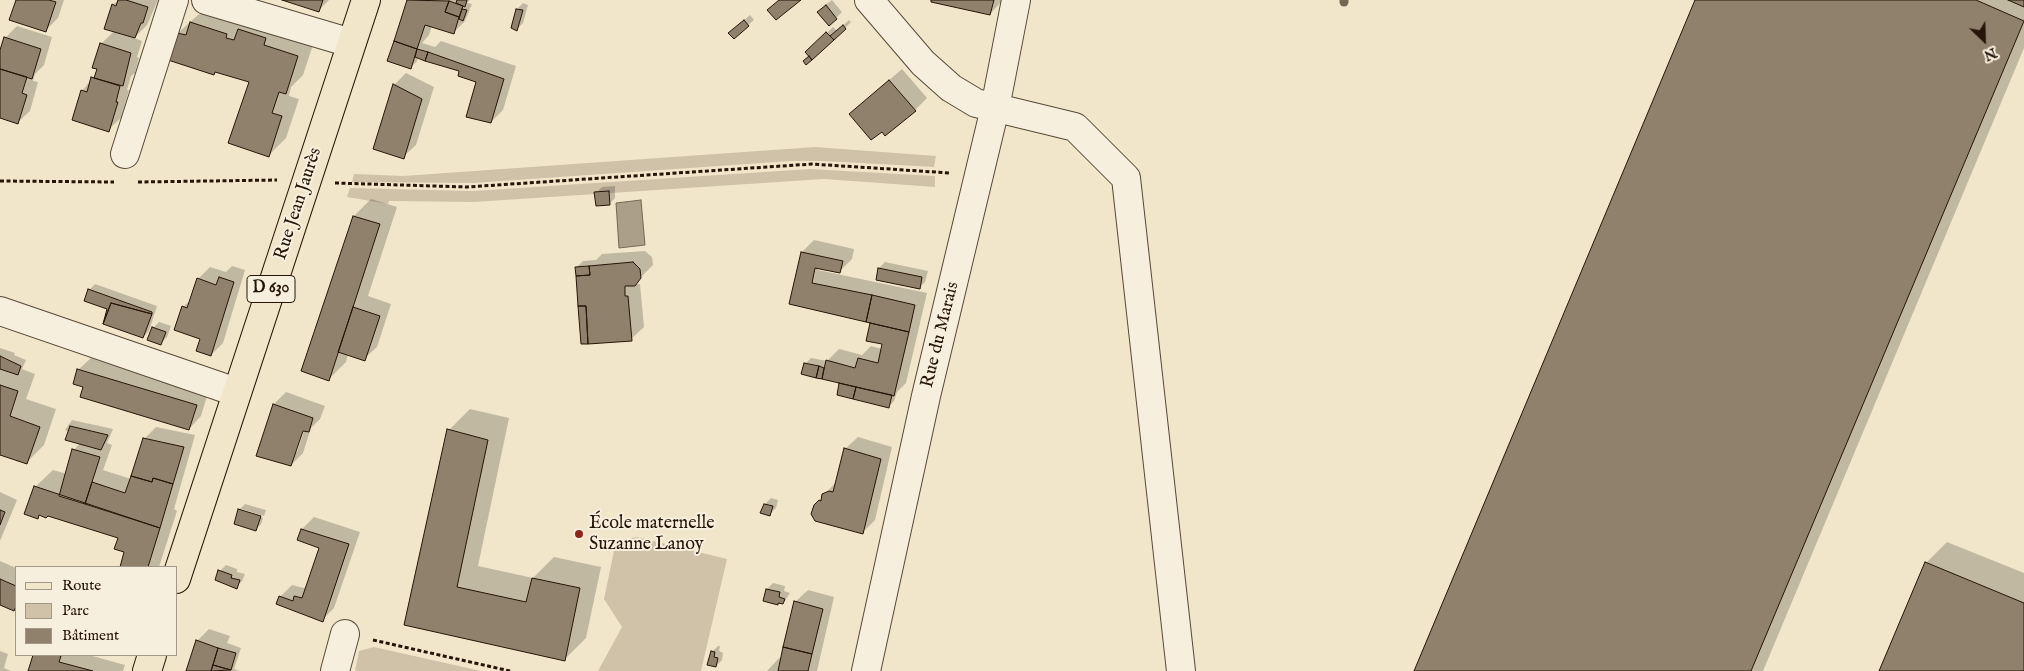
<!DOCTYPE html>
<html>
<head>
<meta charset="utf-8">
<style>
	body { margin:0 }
	#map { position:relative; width:2024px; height:671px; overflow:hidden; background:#f2e6ca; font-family:"IM FELL English",serif }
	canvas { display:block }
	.legend { position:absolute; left:15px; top:566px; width:162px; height:90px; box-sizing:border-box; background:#f7efdd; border:1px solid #a39787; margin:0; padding:6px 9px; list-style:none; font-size:15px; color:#251407 }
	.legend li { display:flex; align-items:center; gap:10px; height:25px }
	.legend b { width:25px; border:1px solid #a39787 }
	.north { position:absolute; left:1959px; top:15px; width:50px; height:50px; -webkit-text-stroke:4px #f7efdd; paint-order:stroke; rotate:156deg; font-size:14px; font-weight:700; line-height:20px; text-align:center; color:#251407 }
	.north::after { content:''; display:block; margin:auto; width:18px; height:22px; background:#251407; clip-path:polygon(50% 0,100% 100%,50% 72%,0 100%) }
</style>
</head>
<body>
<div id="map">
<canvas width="2024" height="671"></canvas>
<ul class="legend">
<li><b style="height:6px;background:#f2e6ca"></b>Route</li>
<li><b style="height:14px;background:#cfc2a9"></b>Parc</li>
<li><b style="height:14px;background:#90816c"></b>Bâtiment</li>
</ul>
<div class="north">N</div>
</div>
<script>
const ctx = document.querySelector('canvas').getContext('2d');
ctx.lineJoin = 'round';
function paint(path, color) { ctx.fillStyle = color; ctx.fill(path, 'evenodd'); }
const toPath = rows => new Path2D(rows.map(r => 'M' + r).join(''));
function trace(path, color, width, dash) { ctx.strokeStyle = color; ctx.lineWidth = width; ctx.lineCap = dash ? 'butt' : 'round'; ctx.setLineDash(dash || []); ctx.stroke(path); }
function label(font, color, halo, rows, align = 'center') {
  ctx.font = font + ' "IM FELL English",serif'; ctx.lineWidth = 4; ctx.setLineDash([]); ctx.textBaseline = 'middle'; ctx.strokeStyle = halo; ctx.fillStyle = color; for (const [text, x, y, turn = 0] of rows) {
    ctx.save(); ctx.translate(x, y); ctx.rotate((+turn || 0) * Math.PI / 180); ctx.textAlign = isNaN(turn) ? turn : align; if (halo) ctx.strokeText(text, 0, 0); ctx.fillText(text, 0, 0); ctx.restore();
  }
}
paint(toPath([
	[815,147,936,156,934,167,823,161,791,161,473,183,352,182,354,174,403,176],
	[810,169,935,176,935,187,824,179,474,202,389,201,388,204,347,197,350,188,473,191],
	[637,537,727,559,701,671,598,671,622,627,604,599,614,551,621,540],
	[374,647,481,671,355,671,359,651]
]), '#cfc2a9');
const water = toPath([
	[641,200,645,245,619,248,616,203,641,200]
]);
paint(water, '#ac9f88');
trace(water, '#766754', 1);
paint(toPath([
	[17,0,64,0,58,18,46,30],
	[118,0,158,0,147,25,134,38,142,41,137,57,139,58,135,73,131,76,127,90,129,90,121,118,108,130,82,91,96,74,101,44,114,31,113,5],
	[285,0,329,0,318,11],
	[409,0,470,0,467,3,472,4,465,21,453,33,432,26,429,35,422,43,435,47,441,41,516,66,503,110,491,122,478,81,461,70,418,57,417,61,411,67,395,41],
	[832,0,842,12,836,18,824,6],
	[933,0,1003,0,990,14],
	[1696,0,2024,0,2024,48,1763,671,1415,671],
	[523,3,528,5,523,23,517,29,517,9],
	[208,6,315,39,303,75,291,87,289,96,299,99,286,138,269,155,250,82,216,71,214,74,178,33],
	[750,15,754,20,748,25,736,27],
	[849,20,851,22,845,28,810,56,807,52,833,27,837,31],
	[17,26,52,37,44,65,35,74,33,81,38,82,30,111,17,123,0,117,0,54,5,38],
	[902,69,927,98,915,110,882,130,850,114],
	[406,73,434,87,416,145,403,157,394,85],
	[615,186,615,198,609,204,596,193,602,187],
	[371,199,397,207,368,296,391,304,377,347,364,359,348,354,346,362,328,380,354,216],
	[814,240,854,249,852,259,840,271,819,267,818,270,927,293,906,383,897,392,894,401,888,407,842,382,803,373,805,364,811,358,827,361,839,349,862,355,871,346,882,349,884,343,867,340,871,322,790,303,802,252],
	[645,251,652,257,653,265,637,281,637,284,640,284,644,327,631,339,577,267,583,261,596,260,602,254],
	[885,262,928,271,925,282,919,288,877,279,879,268],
	[232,266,245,270,223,343,211,355,183,307,192,299,198,279,210,267,226,272],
	[95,284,157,306,149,331,143,337,108,309,89,290],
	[159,322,171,326,167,337,161,343,153,328],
	[0,348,15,353,14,355,26,360,22,369,35,374,26,399,56,409,44,445,26,463,0,453],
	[91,358,208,393,201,416,189,429,84,387,78,370],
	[286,392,325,406,320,419,311,428,303,453,291,465,274,404],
	[304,425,306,425,297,452,294,452],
	[470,409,509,418,478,566,533,578,554,557,601,567,586,638,564,660,405,625,449,430],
	[72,420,113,429,107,443,112,445,103,470,131,479,144,439,156,427,195,435,174,509,177,511,159,567,121,567,126,552,120,537,48,514,41,514,37,518,35,487,53,470,67,474,74,450,80,443,69,432,65,430],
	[858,437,892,447,875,520,863,532,815,505,836,482,845,449],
	[0,492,17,500,0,541],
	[771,498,778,500,776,508,770,514,765,504],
	[245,504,266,510,264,516,241,509,241,511,263,518,261,524,255,530,239,510],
	[314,517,360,532,334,608,322,620,280,597,292,585,304,588,308,584,321,547,302,529],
	[1947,542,2024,573,2024,671,1881,671,1926,563],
	[0,561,16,568,16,611,0,604],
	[226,565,237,569,237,572,245,574,242,581,236,587,220,571],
	[773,583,785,586,784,591,790,593,783,603,779,602,777,604,767,589],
	[808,590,834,597,817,671,767,671,779,658,782,659,795,602],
	[209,629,230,636,227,643,241,648,234,669,240,671,187,671,197,641],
	[718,646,720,646,719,651,723,653,722,660,716,666,712,652],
	[0,651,8,654,4,668,11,671,0,671],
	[34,655,89,655,125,665,123,671,29,671]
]), '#0003');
trace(toPath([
	[1344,2,1344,0]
]), '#766754', 9);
const building = toPath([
	[16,0,49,0,56,2,46,32,9,20,16,0],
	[118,0,126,0,148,7,143,23,141,23,135,38,104,29,112,4,116,6,118,0],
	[282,0,323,0,319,12,282,0],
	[407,0,449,1,445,12,459,17,454,34,425,25,417,49,394,41,407,0],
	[457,0,467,0,465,7,456,3,457,0],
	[779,0,801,0,776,20,767,10,779,0],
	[931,0,994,0,990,15,931,2,931,0],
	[1695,0,1976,0,2024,21,1751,671,1414,671,1695,0],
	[2008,0,2024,0,2024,7,2008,0],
	[449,1,463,6,459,17,445,12,449,1],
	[826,5,837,19,829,26,817,12,826,5],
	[462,9,467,10,463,21,459,19,462,9],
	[516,9,523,10,517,31,511,28,516,9],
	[744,20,749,26,734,39,728,33,744,20],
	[190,22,227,34,226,38,234,40,238,29,266,38,264,45,298,56,286,94,279,92,272,113,282,116,269,157,228,143,249,82,215,72,214,75,168,60,177,33,186,35,190,22],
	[843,25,846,29,834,40,830,36,843,25],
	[826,32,834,40,812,60,805,52,826,32],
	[4,37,41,49,32,79,0,69,0,50,4,37],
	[394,41,417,49,411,69,387,61,394,41],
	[100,43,131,53,123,86,94,78,97,69,92,68,100,43],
	[417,49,428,52,425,61,415,57,417,49],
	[428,52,504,79,491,123,466,117,476,82,458,76,459,71,425,61,428,52],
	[809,56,812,60,806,65,803,61,809,56],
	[0,69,27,77,22,93,27,95,18,124,0,118,0,69],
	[91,77,120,86,116,102,118,102,109,132,72,120,81,90,87,92,91,77],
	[889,80,916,111,885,136,882,132,871,140,849,114,889,80],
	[393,84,422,99,404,159,373,149,393,84],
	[609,191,610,205,596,206,594,192,609,191],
	[353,216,380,224,329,381,301,371,353,216],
	[801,252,843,261,840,273,815,268,812,283,872,295,866,322,789,304,801,252],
	[633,262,640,269,641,278,635,286,625,286,625,296,628,296,632,341,588,344,586,306,578,306,576,276,590,275,589,266,633,262],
	[589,266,590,275,576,276,575,267,589,266],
	[878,268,922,277,920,289,876,280,878,268],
	[219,277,234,282,211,356,196,351,200,339,174,330,182,306,187,308,197,278,216,285,219,277],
	[88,289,152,312,152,314,111,303,103,324,107,309,84,301,88,289],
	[872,295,915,305,909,332,866,322,872,295],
	[111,303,152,314,143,338,103,324,111,303],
	[578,306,586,306,588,344,581,344,578,306],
	[353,307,380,316,365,361,338,352,353,307],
	[870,323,909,332,894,396,822,379,826,360,855,368,858,358,878,363,882,344,866,341,870,323],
	[152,327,166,332,161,345,147,340,152,327],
	[0,356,21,366,18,375,0,369,0,356],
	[804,363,819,366,816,378,801,374,804,363],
	[819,366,824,368,822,379,816,378,819,366],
	[77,369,197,405,189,430,80,397,83,387,73,384,77,369],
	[839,383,856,387,853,399,837,395,839,383],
	[0,385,18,391,10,416,40,427,27,464,0,455,0,385],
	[856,387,892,395,889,408,853,399,856,387],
	[273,404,313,418,309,432,303,431,291,466,256,456,273,404],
	[70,426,108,435,101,450,65,440,70,426],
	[447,429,488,440,457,587,526,602,532,578,580,588,565,661,404,625,447,429],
	[143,438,184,447,173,484,153,478,152,482,131,476,143,438],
	[844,448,881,459,863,534,815,521,811,514,814,505,819,500,821,501,822,494,829,491,833,492,844,448],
	[72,449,100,457,85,504,59,496,72,449],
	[131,476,152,482,153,478,173,484,160,528,85,504,92,482,125,493,131,476],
	[34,486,160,528,148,567,120,567,124,552,114,549,118,538,48,516,46,518,39,515,38,519,24,514,34,486],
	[764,504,773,506,770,516,760,513,764,504],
	[238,509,261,516,256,531,234,524,238,509],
	[0,510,5,512,0,525,0,510],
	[301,529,349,544,323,622,276,604,279,596,293,601,294,596,302,598,319,548,297,540,301,529],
	[1925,562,2024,603,2024,671,1879,671,1925,562],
	[218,570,232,575,231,578,240,580,237,589,215,580,218,570],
	[0,579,16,586,16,606,14,611,0,605,0,579],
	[766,589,780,592,779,597,785,599,783,604,778,603,778,605,763,601,766,589],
	[794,601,823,609,812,654,783,647,794,601],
	[196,640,218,648,211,671,186,671,196,640],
	[783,647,812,654,808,671,778,671,783,647],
	[218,648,236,653,231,670,213,665,218,648],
	[711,651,715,652,714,657,718,658,716,667,707,665,711,651],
	[33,655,57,655,61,656,59,662,93,671,28,671,33,655],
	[213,665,231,670,211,671,213,665]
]);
paint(building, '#90816c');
trace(building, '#251407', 1);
const minor = toPath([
	[206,0,351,43],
	[869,0,923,63,951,88,976,103,1075,127,1126,178,1181,671],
	[125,154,174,0],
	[0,311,236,392],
	[335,671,345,634],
	[866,671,926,396,995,108,1016,0]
]);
const major = toPath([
	[176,579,366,0],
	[147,671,152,655]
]);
trace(minor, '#584838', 30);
trace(major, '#251407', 30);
trace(toPath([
	[0,181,114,182],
	[138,182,277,180],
	[335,183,467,187,812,164,950,173],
	[373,640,510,671]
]), '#251407', 3, [4, 2.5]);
trace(minor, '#f7efdd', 28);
trace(major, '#f2e6ca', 28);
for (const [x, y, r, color] of [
	[579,534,5,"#8f2418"]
]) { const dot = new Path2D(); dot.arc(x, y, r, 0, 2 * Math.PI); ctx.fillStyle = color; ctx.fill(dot); trace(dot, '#f7efdd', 2); }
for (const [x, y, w] of [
	[271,289,48]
]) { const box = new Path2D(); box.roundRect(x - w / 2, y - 13.5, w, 27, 4); ctx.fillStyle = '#f7efdd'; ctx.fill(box); trace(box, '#251407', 1); }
label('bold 16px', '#251407', null, [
	["D 630",271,289]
]);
label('18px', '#251407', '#f7efdd', [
	["Rue Jean Jaurès",299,204,-72],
	["Rue du Marais",941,335,-76]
]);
label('18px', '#251407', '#f7efdd', [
	["École maternelle",589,524],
	["Suzanne Lanoy",589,545]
], 'left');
</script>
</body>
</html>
